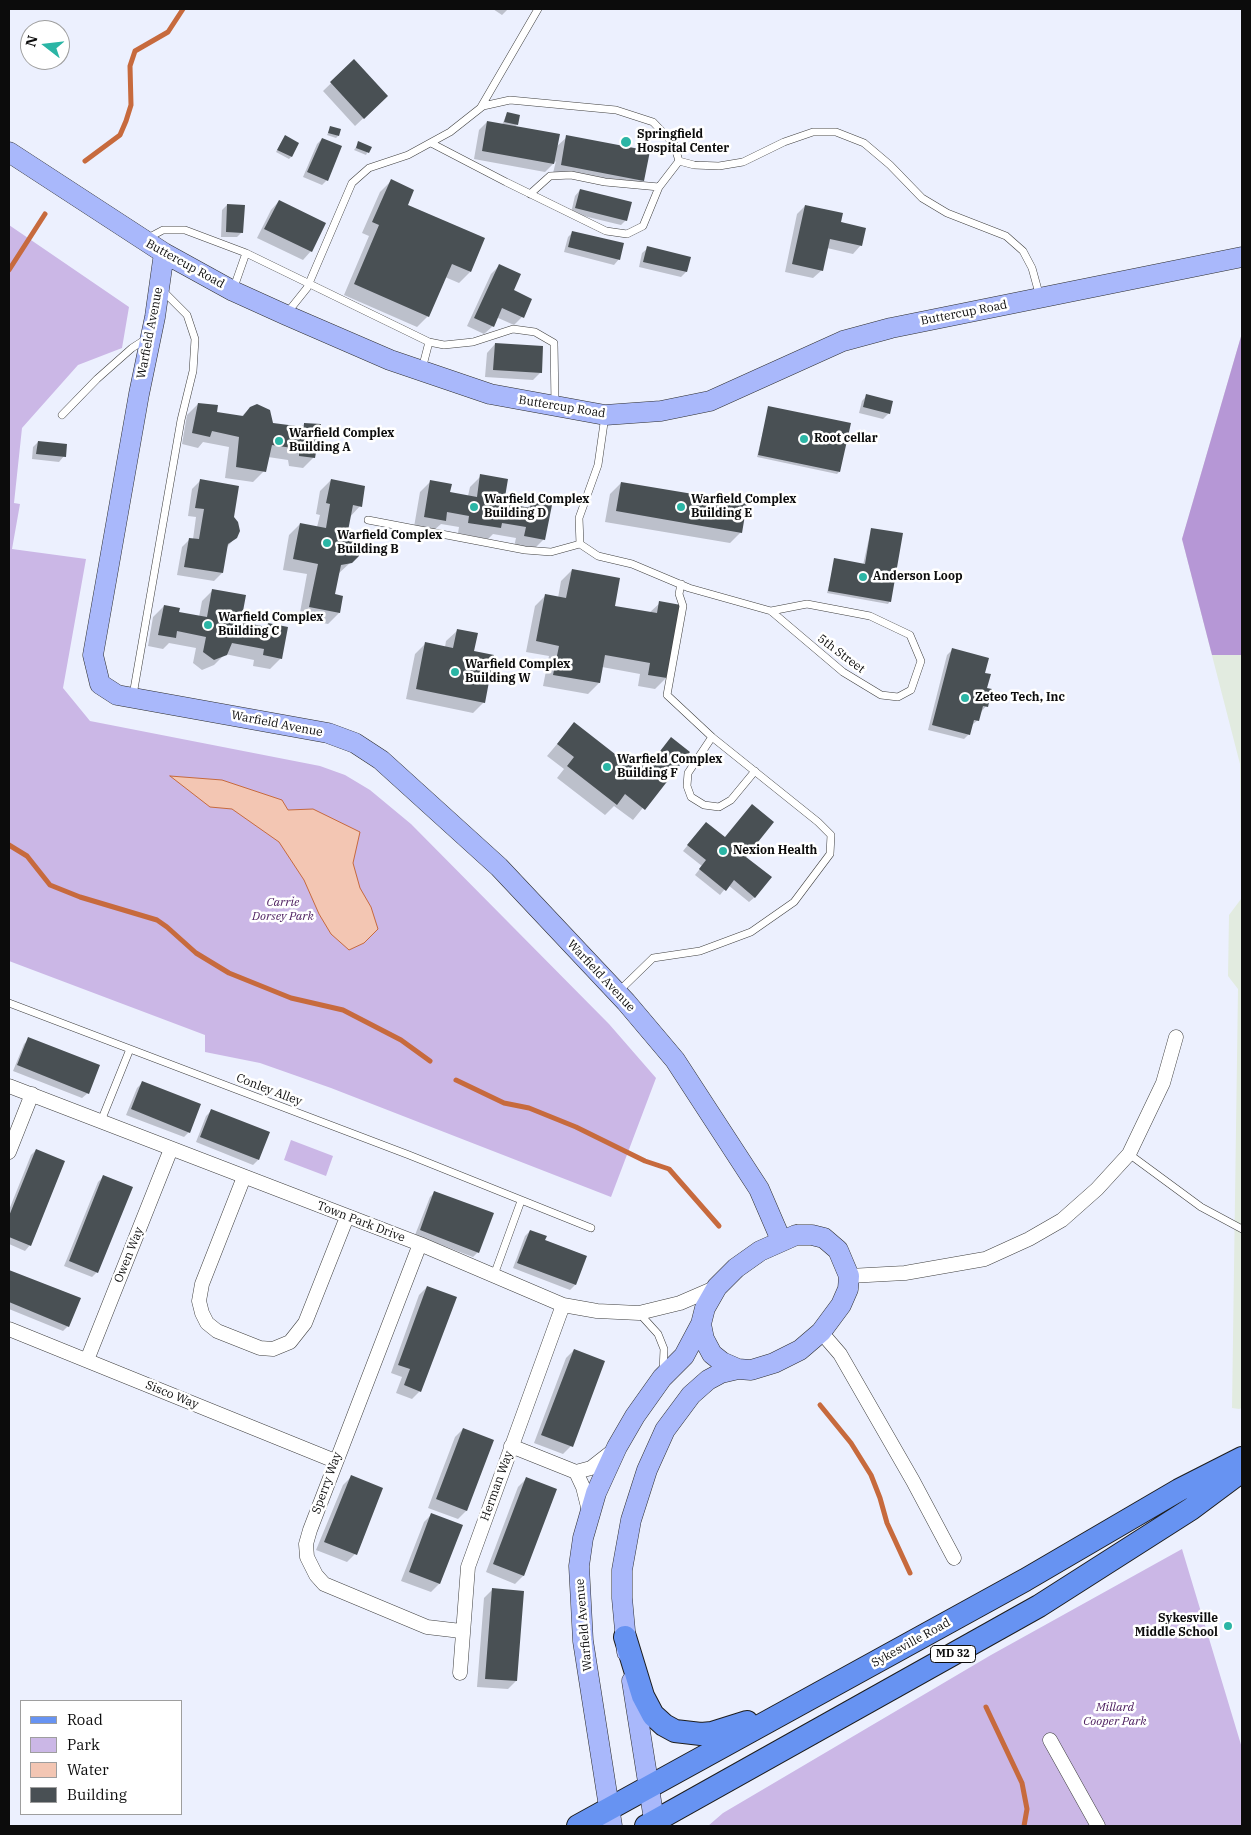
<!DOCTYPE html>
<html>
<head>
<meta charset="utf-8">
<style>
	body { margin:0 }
	#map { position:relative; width:1251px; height:1835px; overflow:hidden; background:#ecf0fe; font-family:"IBM Plex Serif",serif }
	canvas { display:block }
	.frame { position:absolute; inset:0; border:10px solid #0c0c0c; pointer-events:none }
	.legend { position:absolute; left:20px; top:1700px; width:162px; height:115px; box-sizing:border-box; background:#fff; border:1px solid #9e9e9e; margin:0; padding:6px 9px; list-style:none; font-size:15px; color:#0c0c0c }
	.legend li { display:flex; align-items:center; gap:10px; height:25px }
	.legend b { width:25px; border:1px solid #9e9e9e }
	.north { position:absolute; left:20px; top:20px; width:50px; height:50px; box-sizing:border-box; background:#fff; border:1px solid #9e9e9e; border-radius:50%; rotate:286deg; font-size:14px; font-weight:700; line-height:20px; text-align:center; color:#0c0c0c }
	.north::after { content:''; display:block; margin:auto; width:18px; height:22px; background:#2bb5a5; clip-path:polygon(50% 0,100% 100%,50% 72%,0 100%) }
</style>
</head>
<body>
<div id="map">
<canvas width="1251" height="1835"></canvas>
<div class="frame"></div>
<ul class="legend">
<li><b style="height:6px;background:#6793f2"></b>Road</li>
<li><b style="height:14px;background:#cbb7e6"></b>Park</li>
<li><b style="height:14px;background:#f3c6b3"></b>Water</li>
<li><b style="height:14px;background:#495054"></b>Building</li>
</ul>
<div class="north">N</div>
</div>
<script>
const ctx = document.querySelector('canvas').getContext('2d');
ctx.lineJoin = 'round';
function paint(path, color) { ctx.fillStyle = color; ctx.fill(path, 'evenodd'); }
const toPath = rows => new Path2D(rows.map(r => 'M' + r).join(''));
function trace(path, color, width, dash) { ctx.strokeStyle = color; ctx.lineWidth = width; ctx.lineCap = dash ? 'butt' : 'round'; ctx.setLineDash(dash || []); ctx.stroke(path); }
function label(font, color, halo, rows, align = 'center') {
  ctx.font = font + ' "IBM Plex Serif",serif'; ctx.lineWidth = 5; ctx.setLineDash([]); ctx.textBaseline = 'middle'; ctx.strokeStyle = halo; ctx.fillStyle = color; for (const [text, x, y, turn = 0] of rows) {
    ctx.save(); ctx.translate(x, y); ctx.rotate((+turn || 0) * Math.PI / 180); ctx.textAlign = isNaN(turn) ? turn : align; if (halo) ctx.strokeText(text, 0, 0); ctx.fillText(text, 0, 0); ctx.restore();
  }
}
paint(toPath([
	[1242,333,1242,1408,1239,1409,1232,1408,1238,989,1228,976,1229,915,1241,899,1240,764,1182,539]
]), '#e2ebe0');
paint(toPath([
	[9,225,129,307,122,348,78,365,22,428,14,503,20,504,12,549,86,559,63,688,90,721,320,766,345,775,370,790,411,824,609,1024,656,1078,611,1197,331,1088,260,1063,205,1052,205,1035,9,961],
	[291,1140,333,1156,326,1176,284,1160],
	[1182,1549,1242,1748,1242,1826,708,1826,723,1813,991,1655]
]), '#cbb7e6');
paint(toPath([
	[1242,333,1242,655,1212,655,1182,539]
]), '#b697d6');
const water = toPath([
	[170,776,222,780,282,800,288,810,313,809,360,832,353,863,360,888,371,907,378,929,364,943,349,950,331,934,319,914,304,880,279,842,232,809,210,807,170,776]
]);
paint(water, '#f3c6b3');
trace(water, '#c76a3d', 1);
paint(toPath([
	[493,9,508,9,502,15],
	[354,61,387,96,355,126,323,91],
	[507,113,517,125,514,127,556,147,567,137,643,180,635,188,553,173,556,161,545,172,474,159,479,130,487,122,502,125],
	[331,127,338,136,336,138,327,135],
	[283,139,291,157,289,159,276,152],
	[322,139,327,180,322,185,303,177,317,144],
	[359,143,370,147,366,155,354,150],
	[391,181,406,205,470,272,459,283,445,277,428,316,417,327,344,295,369,236,362,233,380,192],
	[580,190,626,220,621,225,571,213,575,196],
	[279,201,324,223,311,251,303,260,257,238,271,210],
	[227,205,242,232,237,237,221,237,222,210],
	[805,206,839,223,861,245,853,254,827,248,822,270,813,278,785,272,797,214],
	[573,232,619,259,614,265,564,252,568,237],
	[648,248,689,258,686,272,681,277,639,267,642,253],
	[499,266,512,291,531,299,522,317,514,325,496,317,493,326,484,334,467,326,491,274],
	[495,344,541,372,533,380,485,377,487,353],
	[867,395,889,413,883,419,859,413,862,401],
	[198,404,215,413,241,417,250,408,272,424,300,428,304,424,314,457,303,468,289,466,288,460,268,457,264,471,253,482,225,478,229,447,203,442,198,448,182,444,187,415],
	[769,407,839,472,837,474,757,457],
	[38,442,64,456,59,462,32,459,33,447],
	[481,476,503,504,526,509,532,503,544,539,533,550,514,547,516,538,493,534,488,539,458,533,459,527,441,524,433,531,414,527,420,492,431,481,449,493,468,496,470,487],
	[331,480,360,506,349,518,345,537,351,562,338,574,334,595,339,613,328,624,299,618,307,574,283,570,289,535,300,524,317,527,320,515,316,514,320,491],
	[200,481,233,517,236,537,227,547,222,573,214,581,177,575,182,547,190,539,193,539,196,517,188,516,192,489],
	[621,483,741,532,730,543,605,522,610,494],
	[871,529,890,601,888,604,827,593,835,560,863,565],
	[572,570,613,607,649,613,660,603,666,678,655,689,638,686,640,674,602,667,599,683,588,694,543,686,549,656,526,652,535,606,546,595,558,598,561,581],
	[213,590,239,623,265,628,268,625,281,658,270,669,253,666,254,660,225,654,214,665,202,670,193,663,196,648,169,643,163,649,148,646,153,617,164,606,177,613,199,617,202,601],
	[458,630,473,652,484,702,473,713,406,699,415,654,426,643,445,647,446,641],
	[952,650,986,689,986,706,981,712,978,720,972,725,969,734,964,739,928,730,947,655],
	[574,724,628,766,645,769,671,739,688,752,633,820,614,806,605,815,557,778,564,769,547,756],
	[701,829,725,838,745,857,755,897,749,902,728,885,720,895,695,875,702,866,683,851],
	[29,1039,88,1093,82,1098,13,1071,24,1044],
	[142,1083,189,1132,184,1137,126,1115,137,1088],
	[211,1111,258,1160,253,1165,196,1142,206,1116],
	[36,1150,30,1245,25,1251,9,1244,9,1210,31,1155],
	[103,1177,97,1272,92,1277,64,1266,98,1182],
	[435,1192,478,1252,473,1257,415,1235,430,1197],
	[530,1231,544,1240,586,1256,575,1285,570,1290,513,1268,525,1236],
	[9,1271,80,1298,68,1326,63,1331,9,1309],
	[427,1287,420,1391,412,1399,396,1393,402,1377,391,1373,419,1295],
	[574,1350,571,1446,563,1454,534,1443,566,1358],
	[463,1429,466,1511,458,1519,428,1508,455,1437],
	[352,1476,355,1554,347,1562,316,1550,343,1485],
	[526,1479,523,1576,515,1584,486,1572,518,1487],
	[432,1514,461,1525,439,1584,431,1592,401,1581,424,1522],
	[492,1590,516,1681,508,1689,477,1687,484,1598]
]), '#0003');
trace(toPath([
	[85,161,120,135,126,121,131,105,130,66,135,51,168,32,183,9],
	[9,270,45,214],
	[9,845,27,856,50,885,80,897,157,920,167,927,196,953,229,973,291,998,343,1010,401,1040,430,1061],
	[456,1080,504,1103,529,1108,576,1127,645,1161,669,1169,719,1226],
	[820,1405,851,1443,871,1475,880,1498,887,1523,910,1573],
	[986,1707,1022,1783,1027,1809,1024,1826]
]), '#c76a3d', 5);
paint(toPath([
	[354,59,388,96,364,119,330,82],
	[507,112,520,115,518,125,504,122],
	[487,121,560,134,554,164,482,151],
	[330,126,341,129,339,136,328,133],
	[285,135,299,143,292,157,277,150],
	[566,135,650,151,644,181,561,165],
	[322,138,342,146,328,181,307,172],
	[358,141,372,147,369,153,356,148],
	[391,179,414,190,408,205,485,238,471,272,452,264,429,317,354,284,379,225,372,222],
	[580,189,632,202,627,221,575,208],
	[279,200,326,223,312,252,264,229],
	[227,204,245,205,243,233,226,232],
	[805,205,843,213,841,222,866,228,862,246,830,239,823,271,792,264],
	[572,231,624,243,620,260,568,247],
	[647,246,691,257,687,272,643,262],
	[499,264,521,274,514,290,532,299,524,318,502,308,494,327,474,318],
	[495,343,543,346,542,373,493,370],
	[866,394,893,401,890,414,863,407],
	[198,403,218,405,217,412,243,416,250,407,257,404,270,410,273,423,304,427,304,423,321,424,315,458,299,456,299,449,272,445,266,472,236,467,239,437,212,431,210,437,192,433],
	[768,406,851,423,840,472,758,455],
	[38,441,67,444,66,457,36,454],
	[480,474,508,479,504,503,530,508,531,502,552,505,545,540,524,536,526,527,502,523,501,528,468,523,469,516,447,512,446,521,424,517,430,480,452,484,450,492,477,497],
	[200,479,239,486,234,517,238,522,240,531,237,538,228,544,223,573,184,567,189,538,199,539,204,509,195,508],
	[331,479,365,486,362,507,353,505,347,536,356,540,360,546,359,556,352,563,341,565,335,594,343,596,340,613,309,607,318,564,293,559,300,523,326,528,330,504,326,503],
	[621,482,747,503,742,533,616,511],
	[871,528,903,533,891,602,828,591,834,558,865,564],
	[572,569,620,578,615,606,657,613,659,601,681,605,667,678,648,675,650,663,605,655,600,683,553,675,559,646,536,641,545,594,566,598],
	[212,589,246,595,241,622,267,627,268,623,288,627,282,659,263,655,264,649,232,643,227,655,214,660,203,652,206,637,177,631,176,638,158,635,164,605,180,608,179,612,207,617],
	[457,629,478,633,474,651,494,655,485,703,416,689,425,642,453,648],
	[952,648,989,658,985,673,991,674,987,688,992,689,988,707,983,706,979,721,974,720,970,735,932,725],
	[574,722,629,765,634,759,647,768,671,737,690,752,645,810,625,794,617,805,567,766,574,757,557,744],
	[752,804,774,822,746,857,772,877,755,898,734,880,726,891,699,869,706,860,687,845,706,822,725,837],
	[28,1037,100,1065,89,1094,17,1065],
	[142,1081,201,1104,190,1133,131,1109],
	[211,1109,270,1132,259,1160,200,1137],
	[36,1149,65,1161,31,1246,9,1237,9,1216],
	[103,1175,133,1187,98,1273,69,1261],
	[434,1191,494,1213,479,1253,420,1230],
	[530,1230,547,1236,545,1240,587,1256,576,1285,517,1263],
	[9,1270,81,1298,69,1327,9,1302],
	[427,1286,457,1297,421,1392,404,1385,410,1369,398,1365],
	[574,1349,605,1361,573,1447,541,1435],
	[463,1428,494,1440,467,1511,436,1499],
	[351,1475,383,1488,357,1555,324,1542],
	[526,1477,557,1489,524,1576,493,1564],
	[431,1513,463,1525,440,1584,409,1572],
	[492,1588,524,1591,517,1681,485,1679]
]), '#495054');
const lane = toPath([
	[481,107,538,9],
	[679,161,694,165,719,166,743,162,784,142,813,132,836,132,864,143,890,165,922,198,947,213,1006,236,1023,251,1032,268,1040,297],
	[530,194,550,176,571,175,605,182,659,187],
	[146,239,163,230,185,230,246,253,429,342,444,345,473,342,513,329,535,332,554,343,555,404],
	[233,290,246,253],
	[287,313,307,288,352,183,369,168,408,155,450,132,483,106,510,100,616,110,653,122,674,144,679,161,659,187,643,226,627,234,606,231,506,182,431,143],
	[422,369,429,342],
	[62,415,97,379,132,348,146,339],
	[605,416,598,465,579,518,580,544,598,556,632,564,689,588,771,611,843,672,881,695,898,697,911,690,921,661,910,635,870,616,807,604,771,611],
	[368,520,525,550,551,552,580,544],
	[133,695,181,420,193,371,195,339,187,315,163,291],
	[712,737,688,773,687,786,691,797,704,805,719,807,731,800,755,771],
	[619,991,653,958,700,951,751,932,794,902,830,854,831,835,818,822,712,737,667,695,683,606,679,594,681,584],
	[9,1003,409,1155,591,1228],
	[101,1121,130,1049],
	[1129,1154,1201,1207,1242,1229],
	[494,1275,521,1201],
	[639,1313,658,1334,664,1349,663,1372]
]);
const street = toPath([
	[9,1086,420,1244,563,1305,597,1311,639,1313,680,1303,717,1287],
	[9,1152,32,1094],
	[244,1177,202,1284,199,1301,202,1313,207,1323,217,1331,260,1348,273,1349,290,1342,305,1323,347,1217],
	[420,1244,310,1530,306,1544,307,1557,316,1575,324,1584,427,1627,461,1631],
	[849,1276,905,1273,985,1259,1029,1239,1062,1220,1097,1189,1129,1154,1163,1083,1176,1037],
	[9,1329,335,1461],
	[821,1332,840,1354,913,1481,954,1558],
	[87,1360,171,1149],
	[511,1446,576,1472,591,1468,614,1450],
	[576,1472,583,1487,589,1511],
	[460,1673,468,1567,563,1305],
	[1050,1740,1098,1826]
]);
const secondary = toPath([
	[9,152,164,253,233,291,286,315,390,360,490,394,605,415,661,411,710,401,843,341,891,328,1242,257],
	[164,253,155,317,139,394,93,655,100,684,117,695,328,733,355,743,381,760,499,867,626,1002,675,1060,759,1189,781,1240],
	[796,1235,812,1235,824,1238,838,1250,849,1276,848,1289,841,1305,821,1332,800,1350,774,1363,751,1370,738,1369,722,1362,712,1354,704,1339,701,1324,705,1308,717,1287,736,1268,760,1251,796,1235],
	[627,1652,622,1598,622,1570,631,1520,647,1470,665,1430,691,1395,708,1380,721,1373,738,1369],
	[632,1681,655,1826],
	[612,1826,583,1641,579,1566,583,1538,596,1493,617,1447,635,1416,662,1378,684,1356,701,1324]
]);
const primary = toPath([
	[625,1637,643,1696,653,1715,664,1725,675,1731,701,1734,712,1733,747,1722],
	[578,1826,1025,1580,1179,1490,1242,1458],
	[646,1826,1039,1606,1191,1509,1242,1471]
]);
trace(lane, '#3f3f3f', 8);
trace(street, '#3f3f3f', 15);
trace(secondary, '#2e2e2e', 21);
trace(primary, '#1d1d1d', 24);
trace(lane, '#fff', 7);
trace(street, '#fff', 14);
trace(secondary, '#a9b8fb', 20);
trace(primary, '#6793f2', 22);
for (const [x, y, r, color] of [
	[626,142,6,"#2bb5a5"],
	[804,439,5,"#2bb5a5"],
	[279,441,5,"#2bb5a5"],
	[474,507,5,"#2bb5a5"],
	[681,507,5,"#2bb5a5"],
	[327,543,5,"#2bb5a5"],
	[863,577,5,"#2bb5a5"],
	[208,625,5,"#2bb5a5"],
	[455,672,5,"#2bb5a5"],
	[965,698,5,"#2bb5a5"],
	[607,767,5,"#2bb5a5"],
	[723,851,5,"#2bb5a5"],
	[1228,1626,5,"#2bb5a5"]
]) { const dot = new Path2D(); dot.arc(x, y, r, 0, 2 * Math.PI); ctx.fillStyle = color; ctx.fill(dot); trace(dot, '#fff', 2); }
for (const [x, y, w] of [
	[953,1654,45]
]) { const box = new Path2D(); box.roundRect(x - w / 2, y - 8.5, w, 17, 4); ctx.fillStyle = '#fff'; ctx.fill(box); trace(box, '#0c0c0c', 1); }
label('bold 11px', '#0c0c0c', null, [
	["MD 32",953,1654]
]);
label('bold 12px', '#0c0c0c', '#fff', [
	["Springfield",637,135],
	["Hospital Center",637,149],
	["Warfield Complex",289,434],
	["Building A",289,448],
	["Root cellar",814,439],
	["Warfield Complex",484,500],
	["Building D",484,514],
	["Warfield Complex",691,500],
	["Building E",691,514],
	["Warfield Complex",337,536],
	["Building B",337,550],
	["Anderson Loop",873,577],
	["Warfield Complex",218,618],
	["Building C",218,632],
	["Warfield Complex",465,665],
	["Building W",465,679],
	["Zeteo Tech, Inc",975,698],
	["Warfield Complex",617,760],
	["Building F",617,774],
	["Nexion Health",733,851],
	["Sykesville",1218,1619,"right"],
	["Middle School",1218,1633,"right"]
], 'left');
label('12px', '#0c0c0c', '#fff', [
	["Buttercup Road",185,264,29],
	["Buttercup Road",964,313,-11],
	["Warfield Avenue",150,333,-79],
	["Buttercup Road",562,407,9],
	["5th Street",841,654,37],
	["Warfield Avenue",277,724,11],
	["Warfield Avenue",601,976,47],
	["Conley Alley",269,1090,21],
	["Town Park Drive",361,1222,21],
	["Owen Way",129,1255,-68],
	["Sisco Way",172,1395,22],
	["Sperry Way",327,1483,-70],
	["Herman Way",497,1486,-70],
	["Warfield Avenue",584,1625,-95],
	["Sykesville Road",911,1643,-29]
]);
label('italic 12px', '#4e2060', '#fff', [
	["Carrie",283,903],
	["Dorsey Park",283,917],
	["Millard",1115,1708],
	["Cooper Park",1115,1722]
]);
</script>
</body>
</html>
